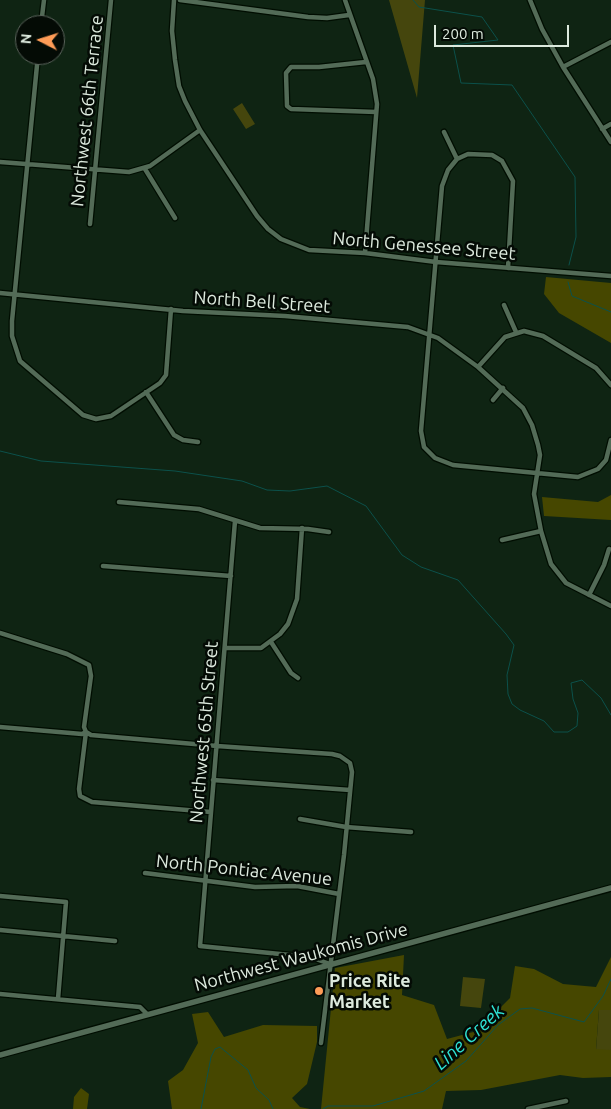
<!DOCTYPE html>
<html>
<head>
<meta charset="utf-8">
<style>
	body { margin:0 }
	#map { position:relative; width:611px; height:1109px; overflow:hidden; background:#0f2413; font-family:Ubuntu,sans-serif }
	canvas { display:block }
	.north { position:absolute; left:15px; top:15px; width:50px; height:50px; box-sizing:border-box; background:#040b05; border:1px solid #5b645c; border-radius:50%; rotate:275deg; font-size:14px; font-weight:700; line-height:20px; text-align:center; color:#ddeade }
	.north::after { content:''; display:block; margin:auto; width:18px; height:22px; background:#fe9c57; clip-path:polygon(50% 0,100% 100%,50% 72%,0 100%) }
	.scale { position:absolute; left:434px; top:25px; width:135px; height:22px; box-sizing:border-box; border:2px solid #ddeade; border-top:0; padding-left:6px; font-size:15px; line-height:18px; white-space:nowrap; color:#ddeade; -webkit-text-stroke:4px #040b05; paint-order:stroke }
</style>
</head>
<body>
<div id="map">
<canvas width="611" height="1109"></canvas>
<div class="north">N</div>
<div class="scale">200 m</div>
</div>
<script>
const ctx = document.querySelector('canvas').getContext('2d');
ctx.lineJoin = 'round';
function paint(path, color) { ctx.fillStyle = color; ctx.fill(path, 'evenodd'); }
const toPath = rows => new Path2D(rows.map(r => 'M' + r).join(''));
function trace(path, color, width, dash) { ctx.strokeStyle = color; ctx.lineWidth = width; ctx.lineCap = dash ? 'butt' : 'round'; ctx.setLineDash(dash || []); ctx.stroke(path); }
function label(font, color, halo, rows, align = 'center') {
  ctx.font = font + ' Ubuntu,sans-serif'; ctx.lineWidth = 5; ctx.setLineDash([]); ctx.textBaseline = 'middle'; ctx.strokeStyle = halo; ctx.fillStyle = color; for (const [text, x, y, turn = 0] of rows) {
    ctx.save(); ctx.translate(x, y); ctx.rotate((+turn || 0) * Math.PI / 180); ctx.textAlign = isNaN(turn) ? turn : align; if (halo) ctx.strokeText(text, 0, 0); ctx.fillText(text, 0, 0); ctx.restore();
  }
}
paint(toPath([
	[389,0,425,0,417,98],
	[242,103,255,124,246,129,233,109],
	[463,977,485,979,481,1008,460,1006],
	[599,1010,611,1010,611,1050,596,1050]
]), '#45460d');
paint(toPath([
	[546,277,611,283,611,343,559,313,544,294],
	[611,495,611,520,544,516,542,497,598,502],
	[404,955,402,995,434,1005,447,1039,477,1031,510,998,515,966,534,969,563,984,596,987,611,957,611,1010,599,1010,596,1049,611,1050,611,1077,583,1078,560,1075,481,1090,446,1091,442,1109,321,1109,335,968],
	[208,1012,224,1037,263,1025,317,1026,317,1042,307,1084,292,1098,300,1107,310,1109,172,1109,168,1081,183,1070,198,1043,192,1014],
	[81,1088,89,1094,87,1109,73,1109,74,1097]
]), '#464700');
trace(toPath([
	[413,0,419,7,482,17,498,40,453,45,461,83,512,85,575,177,576,237,569,265],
	[568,282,572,296,611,312],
	[0,451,41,461,175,471,242,481,267,490,290,491,327,486,366,506,402,555,421,567,458,580,506,634,514,645,507,675,508,694,512,704,520,710,544,721,554,732,568,732,577,726,578,713,573,699,571,683,582,680,601,698,611,715],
	[201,1109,211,1057,215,1049,220,1047,248,1070,256,1088,269,1100,273,1109],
	[323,1109,328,1106,373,1106,424,1091,466,1061,498,1025,520,1009,532,1008,584,1022,603,996,611,979]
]), '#0c514b', 1);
const street = toPath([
	[174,0,172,31,175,60,179,86,185,101,200,130,257,216,268,229,281,239,309,250,365,253,436,262,611,276],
	[180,0,308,17,327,18,349,15],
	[345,0,373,79,377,104,365,253],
	[530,0,542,29,563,67,611,142],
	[41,25,44,0],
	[38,55,12,321,12,336,20,361,83,415,96,419,111,416,160,383,166,375,171,309],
	[366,62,319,67,291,67,286,73,287,106,291,109,376,112],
	[563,67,611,42],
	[602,129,611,124],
	[444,132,457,159],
	[0,162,129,172,150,166,200,130],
	[145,169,175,218],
	[90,224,111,0],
	[508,268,513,181,502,161,492,155,468,154,457,159,448,170,442,186,421,431,424,447,435,458,453,465,578,477,598,469,606,460,611,440],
	[0,293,183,311,285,316,408,327,438,338,478,367,523,408,532,425,538,445,540,455,534,494,541,531,551,564,566,583,611,606],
	[504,305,516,332],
	[478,367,505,337,524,331,543,336,596,368,611,385],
	[146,392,174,435,183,440,198,442],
	[493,400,503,388],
	[119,502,199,509,260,528,308,529,329,532],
	[235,521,200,946,310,957,330,964],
	[502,540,541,531],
	[103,566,231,576],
	[589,595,604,565,609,549],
	[0,633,67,654,89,665,91,676,84,727,86,732,79,789,80,796,92,802,211,812],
	[271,642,291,673,298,678],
	[225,648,261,648,280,634,288,624,297,599,302,528],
	[0,727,82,734,86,732,91,735,217,746,332,754,340,756,350,763,352,772,344,855,321,1043],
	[213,780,350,790],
	[300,819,346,827,411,832],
	[145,873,255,887,297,886,339,894],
	[0,896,66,902,58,999],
	[0,930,115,941],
	[0,994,140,1007,147,1014],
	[528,1109,566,1101]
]);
const secondary = toPath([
	[0,1055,611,888]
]);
trace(street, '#000d01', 7);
trace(secondary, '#000d01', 8);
trace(street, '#536b57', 4.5);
trace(secondary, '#536b57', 5.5);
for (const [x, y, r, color] of [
	[319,991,5,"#fe9c57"]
]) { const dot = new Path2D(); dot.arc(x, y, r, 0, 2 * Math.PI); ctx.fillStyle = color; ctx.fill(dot); trace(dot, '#040b05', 2); }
label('18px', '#ddeade', '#040b05', [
	["Northwest 66th Terrace",87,111,-84],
	["North Genessee Street",424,246,5],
	["North Bell Street",262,302,4],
	["Northwest 65th Street",204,732,-85],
	["North Pontiac Avenue",244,870,6],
	["Northwest Waukomis Drive",301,957,-15]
]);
label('bold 18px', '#ddeade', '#040b05', [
	["Price Rite",329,981],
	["Market",329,1002]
], 'left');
label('italic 19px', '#2fe2d4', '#040b05', [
	["Line Creek",469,1037,-42]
]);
</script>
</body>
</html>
